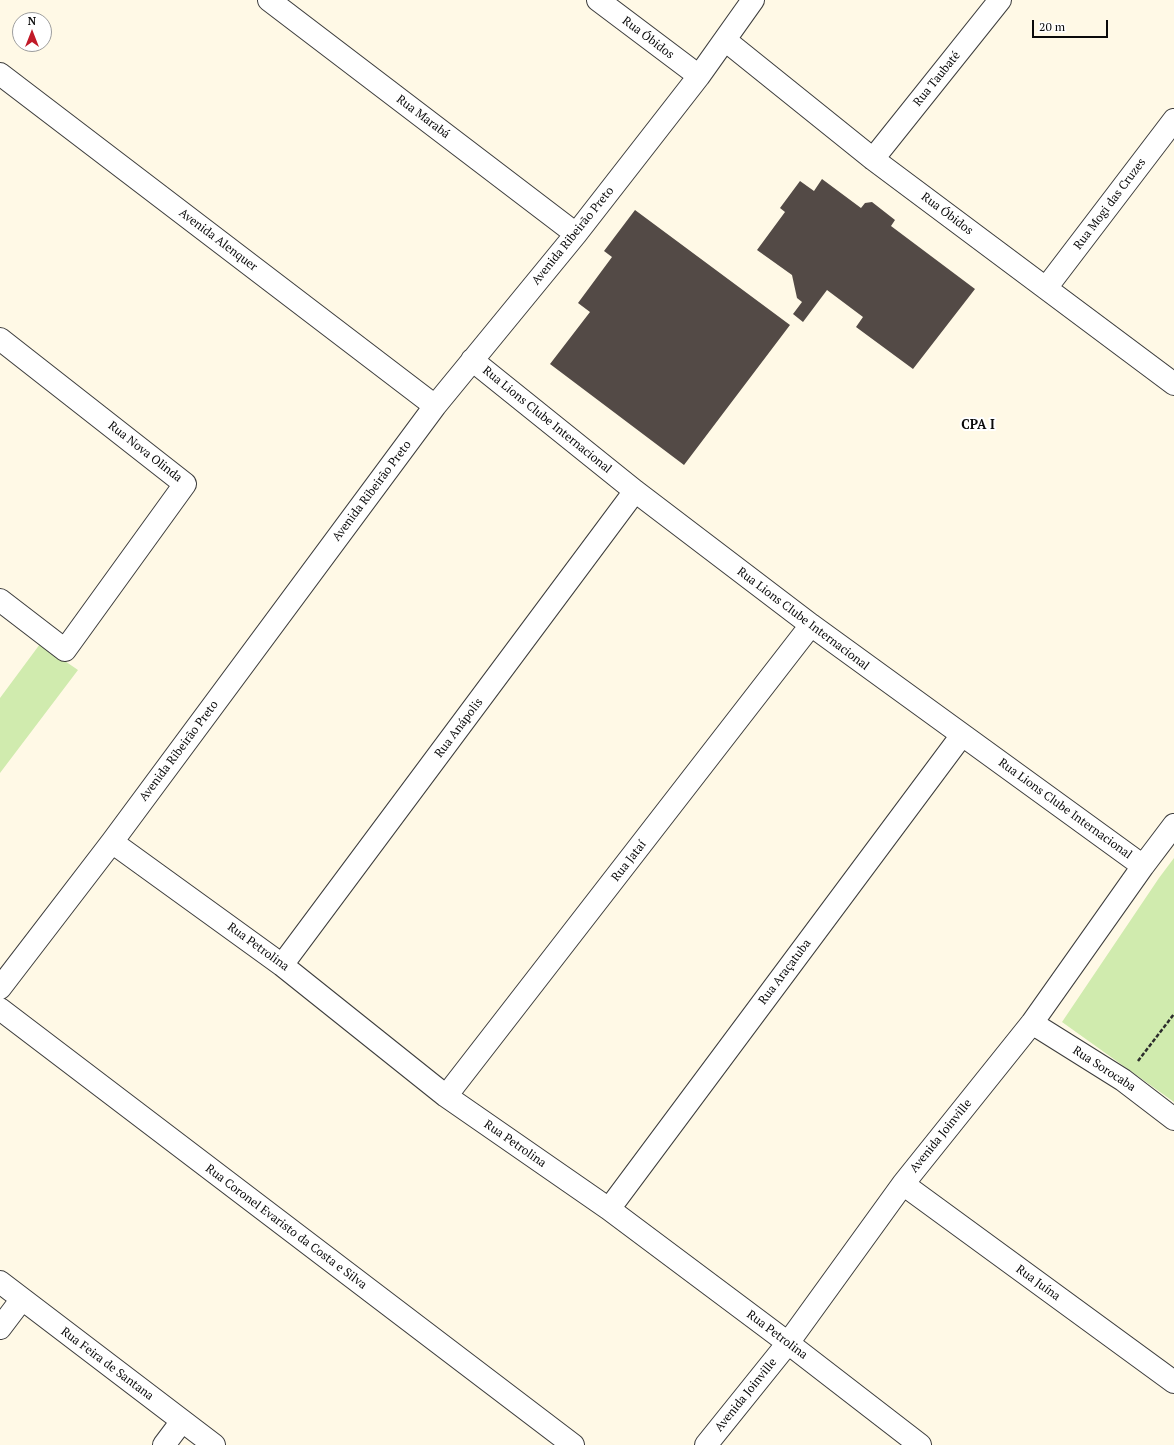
<!DOCTYPE html>
<html>
<head>
<meta charset="utf-8">
<style>
	body { margin:0 }
	#map { position:relative; width:1174px; height:1445px; overflow:hidden; background:#fff9e6; font-family:"PT Serif",serif }
	canvas { display:block }
	.north { position:absolute; left:12px; top:12px; width:40px; height:40px; box-sizing:border-box; background:#fff; border:1px solid #9d9d9d; border-radius:50%; rotate:0deg; font-size:11px; font-weight:700; line-height:16px; text-align:center; color:#0a0a0a }
	.north::after { content:''; display:block; margin:auto; width:14px; height:18px; background:#c11a28; clip-path:polygon(50% 0,100% 100%,50% 72%,0 100%) }
	.scale { position:absolute; left:1032px; top:20px; width:76px; height:18px; box-sizing:border-box; border:2px solid #0a0a0a; border-top:0; padding-left:5px; font-size:12px; line-height:14px; white-space:nowrap; color:#0a0a0a; -webkit-text-stroke:3px #fff; paint-order:stroke }
</style>
</head>
<body>
<div id="map">
<canvas width="1174" height="1445"></canvas>
<div class="north">N</div>
<div class="scale">20 m</div>
</div>
<script>
const ctx = document.querySelector('canvas').getContext('2d');
ctx.lineJoin = 'round';
function paint(path, color) { ctx.fillStyle = color; ctx.fill(path, 'evenodd'); }
const toPath = rows => new Path2D(rows.map(r => 'M' + r).join(''));
function trace(path, color, width, dash) { ctx.strokeStyle = color; ctx.lineWidth = width; ctx.lineCap = dash ? 'butt' : 'round'; ctx.setLineDash(dash || []); ctx.stroke(path); }
function label(font, color, halo, rows, align = 'center') {
  ctx.font = font + ' "PT Serif",serif'; ctx.lineWidth = 4; ctx.setLineDash([]); ctx.textBaseline = 'middle'; ctx.strokeStyle = halo; ctx.fillStyle = color; for (const [text, x, y, turn = 0] of rows) {
    ctx.save(); ctx.translate(x, y); ctx.rotate((+turn || 0) * Math.PI / 180); ctx.textAlign = isNaN(turn) ? turn : align; if (halo) ctx.strokeText(text, 0, 0); ctx.fillText(text, 0, 0); ctx.restore();
  }
}
paint(toPath([
	[40,644,78,670,0,773,0,698],
	[1174,858,1174,1102,1062,1022,1159,878]
]), '#d0ebae');
paint(toPath([
	[822,179,861,208,865,203,872,202,895,220,891,226,975,289,913,369,856,327,863,317,827,290,803,322,793,314,802,302,797,298,792,275,757,250,785,212,780,208,800,181,814,191],
	[635,210,790,325,684,465,550,364,590,312,578,303,612,257,604,251]
]), '#534a46');
const minor = toPath([
	[269,0,576,234],
	[598,0,699,76],
	[725,40,873,159,1174,384],
	[0,74,435,406],
	[873,159,1000,0],
	[1046,288,1174,120],
	[0,339,185,484,65,650,0,600],
	[472,360,635,491,811,625,1143,866],
	[112,842,282,965,446,1096,609,1209,788,1343,920,1445],
	[282,965,635,491],
	[0,988,112,842,435,406,576,234,699,76,753,0],
	[0,1009,573,1445],
	[1032,1023,1123,1080,1174,1119],
	[446,1096,811,625],
	[903,1184,1174,1382],
	[609,1209,962,735],
	[0,1282,214,1445],
	[0,1328,22,1299],
	[164,1445,182,1421],
	[706,1445,788,1343,903,1184,1032,1023,1143,866,1174,825]
]);
trace(minor, '#3d3d3d', 24);
trace(toPath([
	[1138,1061,1174,1014]
]), '#2c2c2c', 2.5, [4, 2]);
trace(minor, '#fff', 22);
label('12px', '#0a0a0a', '#fff', [
	["Rua Óbidos",648,38,37],
	["Rua Taubaté",937,79,-51],
	["Rua Marabá",423,117,37],
	["Rua Mogi das Cruzes",1110,204,-53],
	["Rua Óbidos",947,214,37],
	["Avenida Ribeirão Preto",573,236,-51],
	["Avenida Alenquer",218,240,37],
	["Rua Lions Clube Internacional",547,420,39],
	["Rua Nova Olinda",145,452,38],
	["Avenida Ribeirão Preto",372,491,-53],
	["Rua Lions Clube Internacional",803,619,37],
	["Rua Anápolis",459,728,-53],
	["Avenida Ribeirão Preto",179,751,-53],
	["Rua Lions Clube Internacional",1065,809,36],
	["Rua Jataí",629,861,-52],
	["Rua Petrolina",258,947,36],
	["Rua Araçatuba",785,972,-53],
	["Rua Sorocaba",1104,1069,33],
	["Avenida Joinville",941,1136,-51],
	["Rua Petrolina",515,1144,35],
	["Rua Coronel Evaristo da Costa e Silva",286,1227,37],
	["Rua Juína",1038,1283,36],
	["Rua Petrolina",777,1335,37],
	["Rua Feira de Santana",107,1364,37],
	["Avenida Joinville",746,1395,-51]
]);
label('bold 13px', '#0a0a0a', '#fff', [
	["CPA I",978,425]
]);
</script>
</body>
</html>
